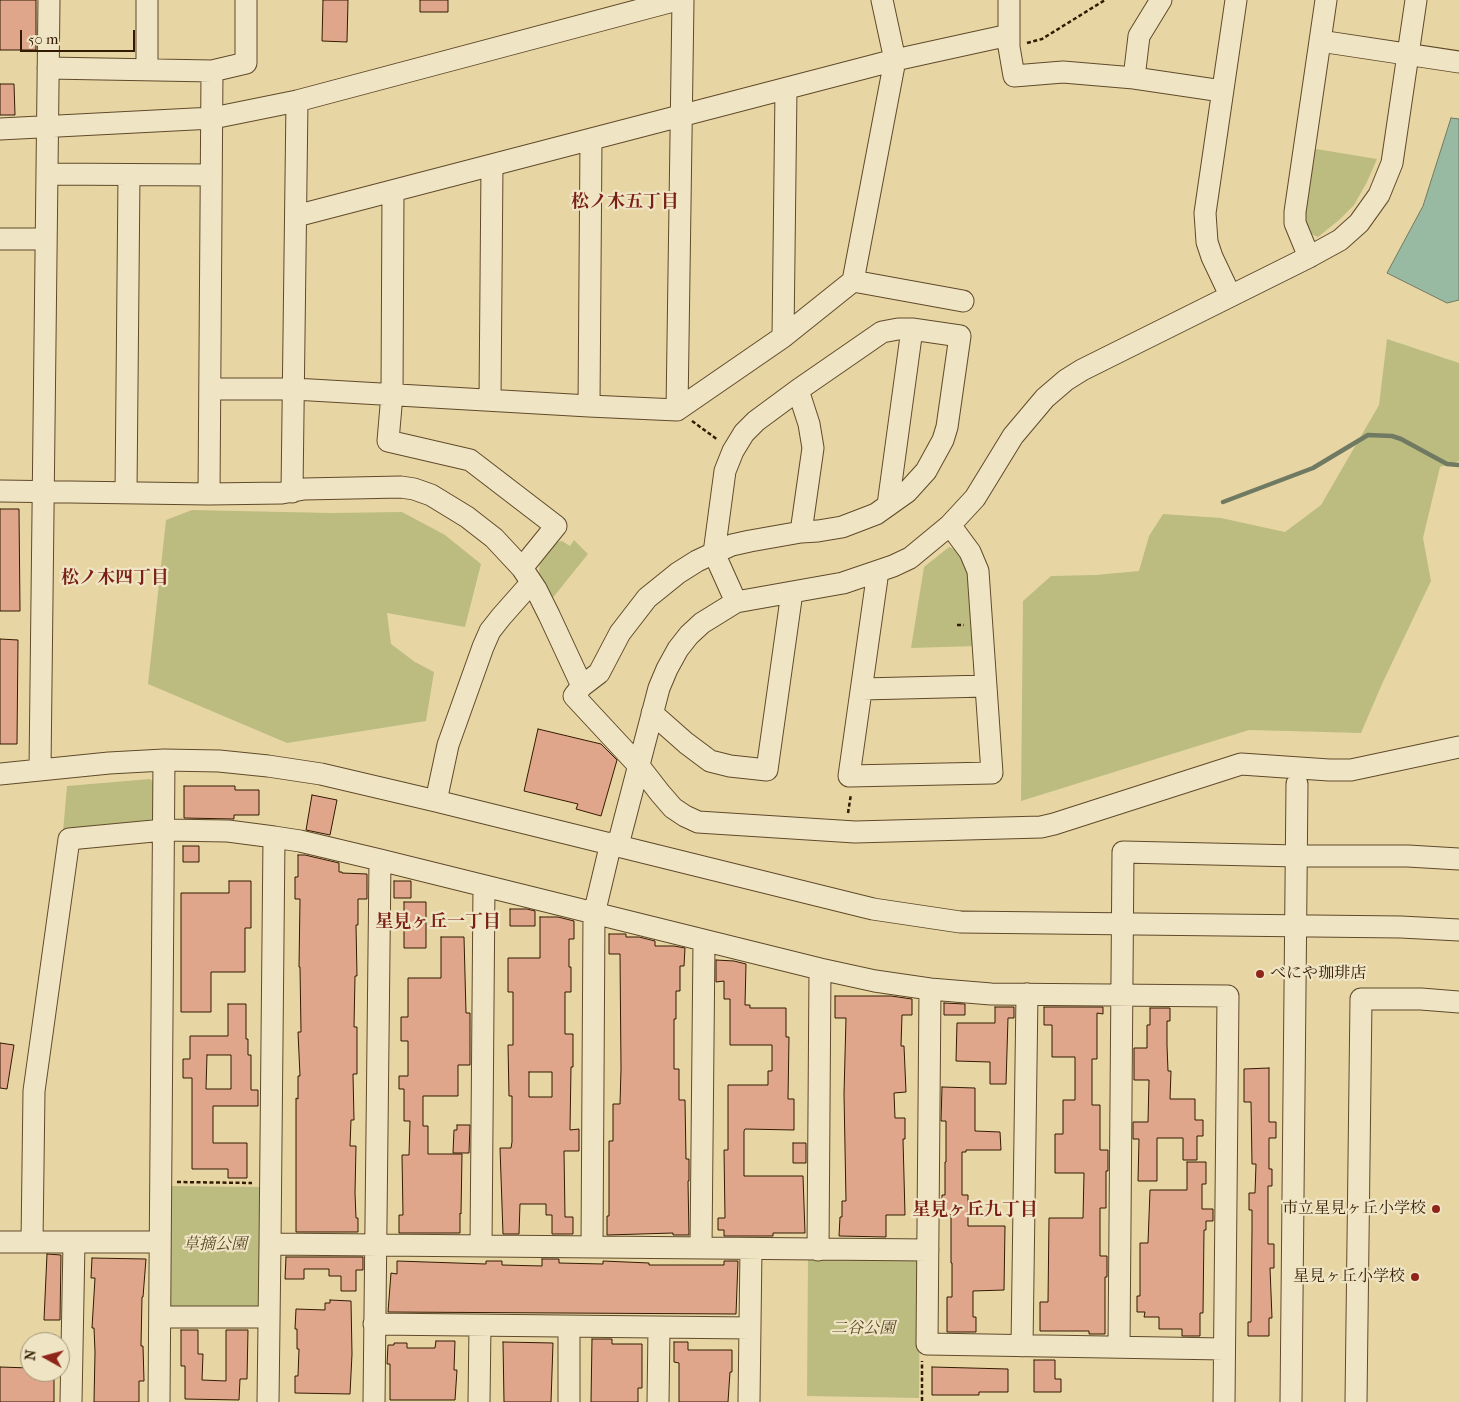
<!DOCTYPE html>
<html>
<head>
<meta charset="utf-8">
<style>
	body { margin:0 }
	#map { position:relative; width:1459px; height:1402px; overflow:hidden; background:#e7d6a4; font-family:"IM FELL French Canon",serif }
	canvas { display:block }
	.north { position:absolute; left:20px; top:1332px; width:50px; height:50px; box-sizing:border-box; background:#efe4c4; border:1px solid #a49476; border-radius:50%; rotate:277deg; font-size:14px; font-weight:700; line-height:20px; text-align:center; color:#331b01 }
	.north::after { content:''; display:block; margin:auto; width:18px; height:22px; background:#8f2418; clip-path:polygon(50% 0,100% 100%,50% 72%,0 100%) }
	.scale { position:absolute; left:20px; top:30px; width:115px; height:22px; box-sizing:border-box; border:2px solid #331b01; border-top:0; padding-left:6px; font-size:15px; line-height:18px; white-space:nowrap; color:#331b01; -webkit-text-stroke:4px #efe4c4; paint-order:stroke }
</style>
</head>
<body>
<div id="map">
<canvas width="1459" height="1402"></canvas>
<div class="north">N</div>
<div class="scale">50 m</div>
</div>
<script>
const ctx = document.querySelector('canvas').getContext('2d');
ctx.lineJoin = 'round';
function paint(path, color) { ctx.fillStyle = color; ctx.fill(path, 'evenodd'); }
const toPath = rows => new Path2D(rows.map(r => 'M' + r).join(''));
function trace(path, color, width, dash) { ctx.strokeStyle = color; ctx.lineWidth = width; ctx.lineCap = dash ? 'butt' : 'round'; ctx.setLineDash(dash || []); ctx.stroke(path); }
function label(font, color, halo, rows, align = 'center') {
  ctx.font = font + ' "IM FELL French Canon","Noto Serif JP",serif'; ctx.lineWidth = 4.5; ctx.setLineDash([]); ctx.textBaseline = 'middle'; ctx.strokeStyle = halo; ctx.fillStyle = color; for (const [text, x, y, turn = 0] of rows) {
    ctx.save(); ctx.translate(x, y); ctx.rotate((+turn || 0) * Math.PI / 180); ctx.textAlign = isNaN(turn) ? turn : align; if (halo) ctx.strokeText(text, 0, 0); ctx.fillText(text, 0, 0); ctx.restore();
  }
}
paint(toPath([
	[1310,148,1377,159,1367,182,1354,205,1339,220,1318,237,1307,232,1302,208],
	[1387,339,1459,363,1459,461,1440,467,1423,538,1431,581,1382,684,1361,733,1249,730,1021,801,1023,601,1051,576,1095,575,1139,571,1149,536,1163,514,1221,518,1285,532,1321,505,1379,405],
	[192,510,331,513,402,512,445,535,481,564,465,627,387,613,391,644,415,662,434,672,426,721,287,743,148,684,166,520],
	[574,540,588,554,551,600,539,573,540,558,552,543,562,541,570,546],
	[949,547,962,552,974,573,977,646,911,648,924,567],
	[150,779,157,784,153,824,63,832,67,786],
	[169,1186,262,1187,262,1303,257,1308,171,1310,168,1303],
	[808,1257,916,1258,920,1262,919,1398,807,1396]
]), '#bcbc81');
const water = toPath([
	[1451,118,1459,119,1459,300,1447,303,1387,273,1423,206,1451,118]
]);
paint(water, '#98baa2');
trace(water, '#707a62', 1);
trace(toPath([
	[1223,502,1313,468,1368,435,1392,436,1401,439,1447,464,1459,465]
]), '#707a62', 4.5);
const building = toPath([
	[0,0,36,0,36,50,0,50,0,0],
	[323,0,348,0,347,42,322,41,323,0],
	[420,0,448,0,448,12,420,12,420,0],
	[0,84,14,84,15,115,0,115,0,84],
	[0,509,19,509,20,611,0,611,0,509],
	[0,639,18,640,17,744,0,744,0,639],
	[538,729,601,744,617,760,601,816,576,809,578,804,524,791,538,729],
	[184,786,235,786,235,790,259,790,259,815,234,815,234,819,184,818,184,786],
	[312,795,337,800,330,835,306,830,312,795],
	[183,846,199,846,199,862,183,862,183,846],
	[298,855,305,855,339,863,339,872,342,872,342,873,367,874,367,899,358,899,358,925,356,925,357,976,355,976,354,1027,357,1027,357,1074,353,1074,354,1120,351,1120,350,1146,356,1146,355,1193,356,1218,358,1218,358,1232,296,1232,296,1098,298,1099,298,1076,300,1076,298,1032,301,1032,300,967,299,967,300,899,295,899,295,877,298,877,298,855],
	[229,881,251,881,251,928,245,928,245,972,211,972,211,1012,181,1012,181,893,229,893,229,881],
	[394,881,411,881,411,898,394,898,394,881],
	[404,902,426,902,426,948,404,948,404,902],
	[510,909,527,909,535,911,535,926,510,926,510,909],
	[540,917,558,917,574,921,574,939,569,939,569,967,571,967,571,992,565,992,565,1034,573,1034,573,1067,571,1067,570,1130,579,1129,579,1151,564,1151,565,1217,573,1217,573,1234,552,1234,552,1215,546,1215,546,1204,520,1204,519,1234,503,1234,500,1148,511,1148,512,1142,512,1096,509,1096,508,1045,513,1045,513,992,508,992,508,958,540,958,540,917],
	[529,1072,552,1072,552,1097,529,1097,529,1072],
	[609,934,626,934,626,937,639,937,655,941,655,946,674,946,685,948,684,966,680,966,680,991,676,991,676,1019,674,1019,674,1069,679,1069,679,1100,685,1100,686,1159,689,1159,689,1181,688,1181,689,1235,673,1235,673,1233,607,1235,607,1216,609,1216,609,1141,613,1141,613,1104,620,1104,621,1069,620,954,609,954,609,934],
	[441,937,464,937,466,1013,470,1013,470,1065,458,1065,458,1096,423,1096,423,1126,428,1126,428,1154,462,1154,461,1214,460,1213,460,1233,399,1233,399,1215,403,1215,402,1155,409,1155,410,1121,404,1121,404,1089,399,1089,399,1076,408,1076,408,1041,401,1041,401,1017,408,1017,408,978,441,978,441,937],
	[716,960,734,961,746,964,745,1005,750,1005,750,1008,786,1008,786,1037,789,1037,788,1099,794,1099,794,1130,745,1129,744,1131,744,1176,803,1176,805,1233,773,1233,773,1236,724,1236,724,1230,718,1230,718,1218,725,1218,724,1150,728,1150,728,1085,768,1085,768,1071,772,1071,772,1045,730,1045,730,999,724,999,724,981,716,982,716,960],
	[835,996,891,996,912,999,912,1015,902,1015,901,1046,904,1046,906,1092,894,1093,895,1118,905,1118,905,1139,903,1139,905,1215,886,1215,886,1237,839,1236,840,1217,842,1217,842,1201,846,1201,844,1094,846,1018,835,1018,835,996],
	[944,1003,965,1004,965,1015,944,1015,944,1003],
	[228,1004,246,1004,246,1039,248,1039,248,1055,251,1055,251,1090,258,1090,258,1106,213,1106,213,1143,247,1143,247,1178,228,1178,228,1169,192,1169,192,1078,183,1078,183,1059,190,1059,190,1036,228,1036,228,1004],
	[207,1055,231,1055,231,1089,206,1089,207,1055],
	[995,1007,1014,1007,1014,1018,1008,1018,1006,1084,990,1084,990,1062,956,1061,957,1023,995,1023,995,1007],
	[1044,1007,1103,1007,1103,1014,1097,1013,1097,1059,1092,1059,1092,1105,1100,1105,1100,1150,1108,1150,1108,1171,1106,1171,1106,1208,1100,1208,1100,1256,1107,1256,1107,1277,1105,1277,1105,1334,1089,1334,1089,1331,1040,1331,1040,1302,1048,1302,1049,1218,1083,1218,1084,1173,1055,1173,1055,1134,1063,1134,1063,1100,1075,1100,1075,1057,1052,1057,1052,1025,1044,1025,1044,1007],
	[1150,1008,1170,1008,1170,1021,1167,1021,1167,1045,1168,1071,1171,1071,1170,1099,1195,1099,1195,1120,1203,1120,1203,1136,1197,1136,1197,1160,1183,1160,1183,1138,1157,1138,1157,1181,1138,1181,1139,1139,1133,1139,1133,1122,1148,1122,1149,1080,1134,1080,1134,1048,1147,1048,1147,1025,1150,1025,1150,1008],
	[0,1043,14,1045,7,1089,0,1088,0,1043],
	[1269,1068,1269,1122,1276,1122,1276,1138,1269,1138,1269,1169,1272,1169,1272,1186,1268,1186,1268,1244,1274,1244,1274,1268,1270,1268,1272,1318,1269,1318,1269,1336,1248,1336,1248,1322,1251,1322,1252,1231,1252,1210,1249,1210,1249,1193,1255,1193,1256,1164,1252,1164,1251,1102,1244,1102,1244,1069,1269,1068],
	[942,1087,975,1088,975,1131,1000,1132,1001,1150,966,1150,966,1152,962,1152,962,1195,968,1195,968,1226,1005,1226,1004,1290,973,1291,973,1317,976,1317,976,1332,947,1332,947,1297,952,1297,952,1263,951,1263,951,1215,942,1215,942,1195,945,1195,945,1162,946,1162,946,1121,941,1121,942,1087],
	[457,1125,470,1125,469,1153,453,1153,454,1130,457,1130,457,1125],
	[793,1143,806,1143,806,1163,793,1163,793,1143],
	[1187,1162,1206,1162,1206,1184,1202,1184,1202,1209,1213,1209,1213,1221,1206,1221,1206,1230,1204,1230,1203,1313,1200,1313,1200,1336,1182,1336,1182,1329,1159,1329,1159,1317,1144,1317,1145,1312,1137,1312,1137,1296,1140,1296,1140,1243,1148,1243,1150,1190,1187,1190,1187,1162],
	[47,1254,61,1255,60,1320,44,1320,47,1254],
	[286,1257,363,1257,363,1270,356,1270,356,1291,341,1291,341,1276,329,1276,329,1269,304,1269,304,1279,285,1279,286,1257],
	[92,1258,146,1259,143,1297,142,1297,141,1346,143,1346,144,1381,139,1381,139,1402,94,1402,95,1352,94,1328,92,1328,95,1278,91,1278,92,1258],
	[542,1259,559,1259,559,1263,603,1264,603,1261,649,1263,649,1265,724,1265,724,1261,738,1261,736,1314,388,1312,391,1273,397,1274,397,1261,486,1264,486,1261,502,1261,502,1265,542,1266,542,1259],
	[330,1300,351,1301,352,1354,350,1394,295,1393,295,1376,298,1376,299,1349,297,1349,297,1329,295,1329,296,1309,325,1310,325,1303,330,1303,330,1300],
	[181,1330,198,1330,198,1354,203,1354,202,1380,226,1381,226,1330,248,1330,247,1379,240,1379,239,1400,185,1399,185,1366,181,1366,181,1330],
	[592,1339,612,1339,612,1344,642,1344,642,1388,638,1388,638,1402,591,1402,592,1339],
	[436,1341,455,1341,454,1370,457,1370,455,1400,390,1400,390,1364,387,1364,388,1345,394,1345,394,1343,407,1343,407,1348,435,1348,436,1341],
	[503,1342,553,1343,551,1402,504,1402,503,1342],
	[674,1342,688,1342,688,1350,732,1350,732,1372,730,1372,728,1402,679,1402,679,1363,674,1362,674,1342],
	[1034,1360,1055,1360,1055,1379,1061,1379,1061,1392,1034,1392,1034,1360],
	[0,1367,30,1368,30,1372,54,1372,54,1402,0,1402,0,1367],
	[932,1367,1008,1369,1008,1392,979,1392,979,1395,932,1395,932,1367]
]);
paint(building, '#dfa68c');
trace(building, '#331b01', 1);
const minor = toPath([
	[1009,35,1009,47,1014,76,1063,72,1134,78,1222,91],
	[1320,41,1459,62],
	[48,68,212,71,246,63,246,0],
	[147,69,147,0],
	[1134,78,1139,36,1161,0],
	[0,129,213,118,297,101,677,0],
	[47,174,211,175],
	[393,191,392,394,388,441,470,460,556,526,522,568],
	[296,216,895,60,1009,35,1009,0],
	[0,239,46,239],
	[1309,257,1295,223,1295,212,1326,0],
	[853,281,895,60,882,0],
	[1230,295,1212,257,1207,242,1205,213,1236,0],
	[783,337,786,89],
	[210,389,294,389,589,406,677,410,783,337,853,281,963,301],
	[798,390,809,424,813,448,801,532],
	[490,400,492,165],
	[589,406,591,139],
	[677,410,683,0],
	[0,491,209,494,282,493,304,489,401,487,414,489,431,495,467,517,494,538,522,568,536,589,549,615,582,686,574,696,639,766,660,793,673,808,685,816,698,822,855,832,1041,827,1054,824,1241,764,1329,770,1351,770,1459,747],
	[126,492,129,175],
	[292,492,297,101],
	[209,494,212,71],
	[888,505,912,329],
	[878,571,849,776,992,773,978,571,970,552,950,525],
	[582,686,599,673,620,633,647,598,678,573,697,561,714,553,732,545,750,541,801,532,818,531,842,527,876,514,907,492,926,471,943,440,947,427,960,336,912,329,898,329,882,332,798,390,756,421,744,433,733,451,725,471,714,553,736,602],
	[862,689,986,686],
	[652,713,686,743,710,761,730,766,767,770,792,592],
	[40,770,49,0],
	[0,774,109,763,164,760,219,761,268,766,321,774,436,801,873,909,960,922,1401,927,1459,930],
	[436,801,448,745,483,647,490,631,501,617,531,583],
	[274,837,270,1244,928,1250],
	[618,845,659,688,667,669,678,649,689,635,702,623,736,602,843,583,893,566,910,558,950,525,975,498,1013,436,1045,398,1066,380,1082,370,1309,257,1340,240,1359,223,1379,195,1392,163,1416,0],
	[930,989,927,1344,1224,1349],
	[0,1242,160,1242],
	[32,1242,34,1091,69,839,164,830,228,831,274,837,300,841,380,860,820,969,875,981,930,989,991,994,1228,996,1224,1402],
	[481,1246,484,886],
	[592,1247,594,914,611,843],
	[701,1248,704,941],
	[818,1250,820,969],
	[160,1317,269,1317],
	[374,1324,750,1328],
	[1022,1346,1027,994],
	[1119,1347,1123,852,1297,856,1408,856,1459,859],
	[71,1402,74,1243],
	[159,1402,164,760],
	[268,1402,270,1244],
	[374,1402,380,860],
	[479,1402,480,1326],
	[569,1402,569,1327],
	[658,1402,659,1328],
	[749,1402,751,1249],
	[1291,1402,1297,784],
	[1356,1402,1361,999,1421,999,1459,1002]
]);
trace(minor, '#604a2a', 23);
trace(toPath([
	[1027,43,1042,39,1105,0],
	[692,421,718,440],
	[957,625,964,625],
	[848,813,851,794],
	[177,1182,252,1183],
	[922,1401,922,1361]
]), '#331b01', 2.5, [4, 2.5]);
trace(minor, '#efe4c4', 21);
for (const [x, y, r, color] of [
	[1260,974,5,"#8f2418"],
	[1436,1209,5,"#8f2418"],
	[1415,1277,5,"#8f2418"]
]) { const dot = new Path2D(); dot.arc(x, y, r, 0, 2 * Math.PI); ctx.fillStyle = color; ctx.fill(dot); trace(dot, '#efe4c4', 2); }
label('16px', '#331b01', '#efe4c4', [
	["べにや珈琲店",1270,974,"left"],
	["市立星見ヶ丘小学校",1426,1209],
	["星見ヶ丘小学校",1405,1277]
], 'right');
label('italic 16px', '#5c4b27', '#efe4c4', [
	["草摘公園",215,1245],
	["二谷公園",863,1329]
]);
label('bold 18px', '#7a1f14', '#efe4c4', [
	["松ノ木五丁目",625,203],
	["松ノ木四丁目",115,579],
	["星見ヶ丘一丁目",438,923],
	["星見ヶ丘九丁目",975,1211]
]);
</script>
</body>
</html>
